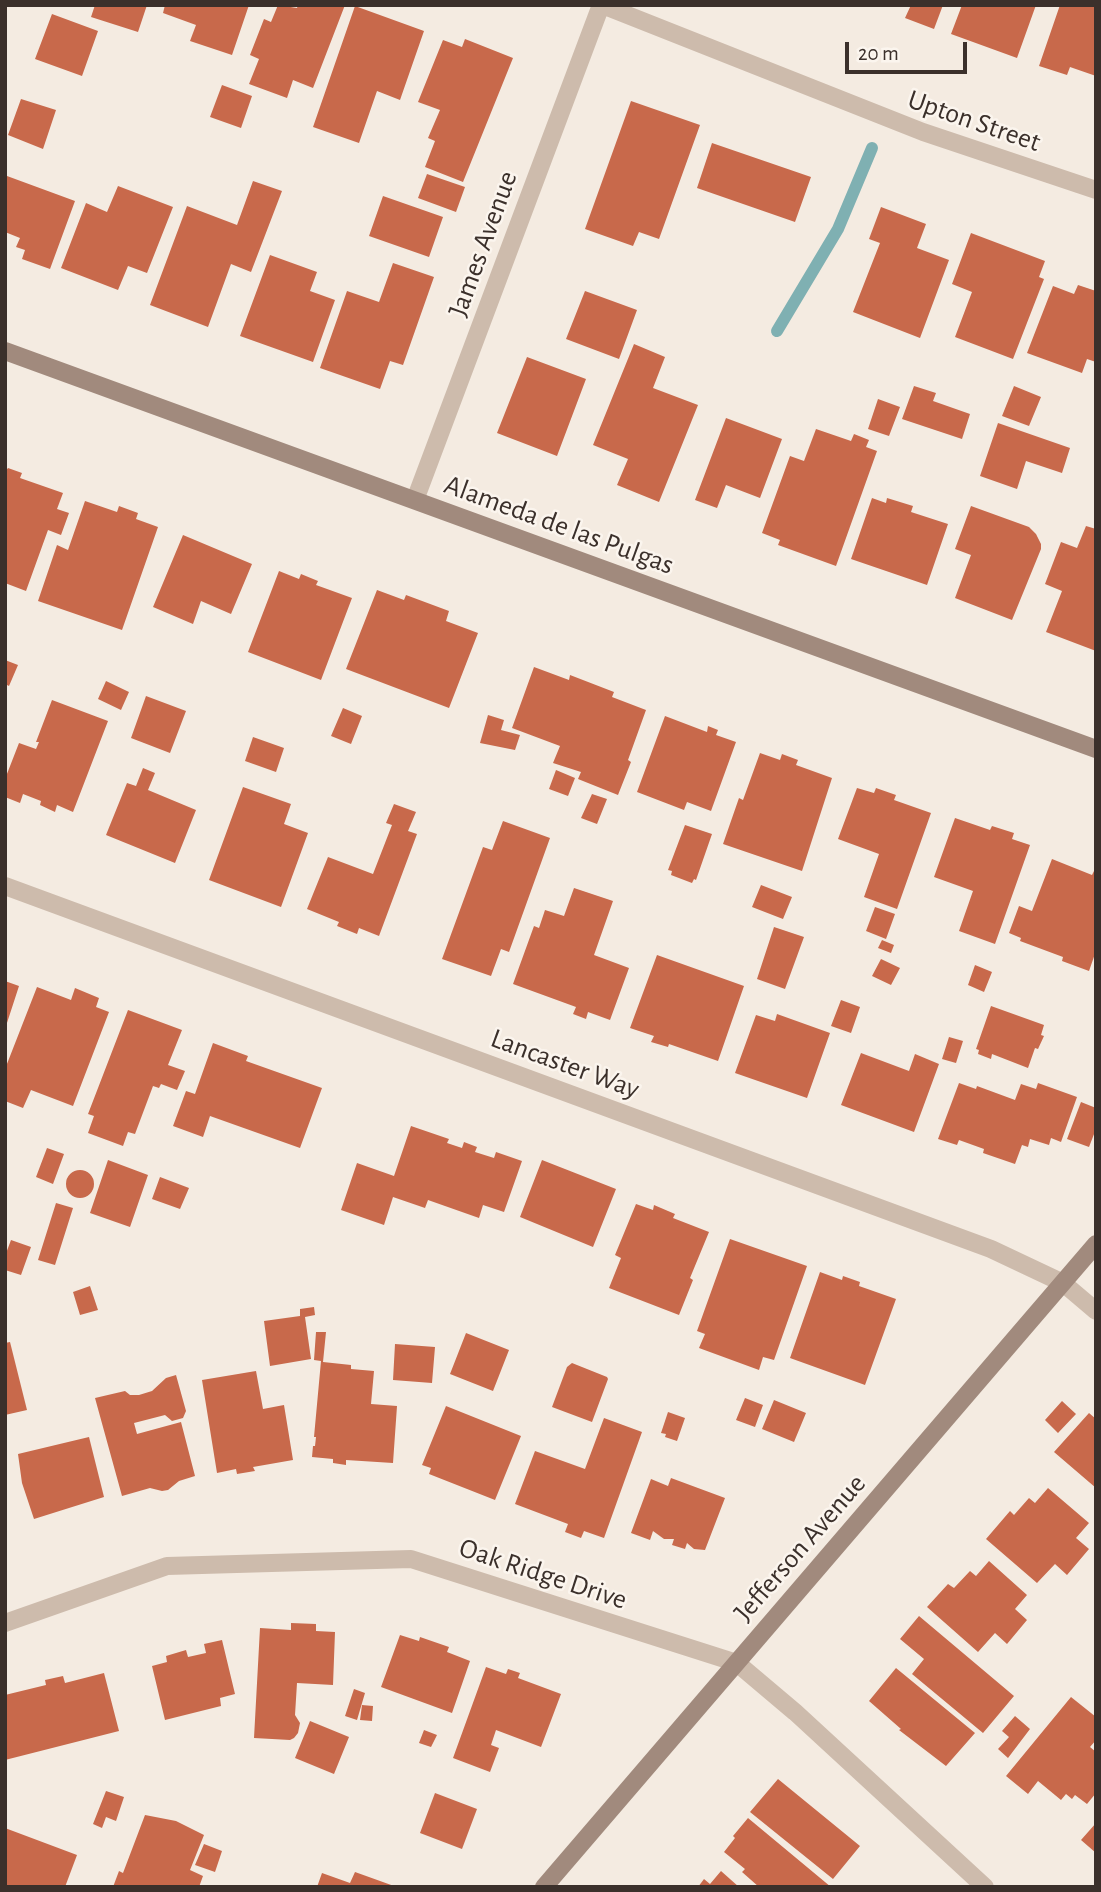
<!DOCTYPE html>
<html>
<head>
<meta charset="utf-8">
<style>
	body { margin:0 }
	#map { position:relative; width:1101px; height:1892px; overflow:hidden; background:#f4ebe1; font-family:"Alegreya Sans",sans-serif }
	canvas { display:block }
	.frame { position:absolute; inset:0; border:7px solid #3b302b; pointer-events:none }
	.scale { position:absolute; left:845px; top:42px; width:122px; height:32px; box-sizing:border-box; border:4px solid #3b302b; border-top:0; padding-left:9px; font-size:21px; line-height:24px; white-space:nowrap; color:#3b302b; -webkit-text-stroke:5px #fbf5ee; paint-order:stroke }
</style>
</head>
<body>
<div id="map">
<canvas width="1101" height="1892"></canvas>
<div class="frame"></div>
<div class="scale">20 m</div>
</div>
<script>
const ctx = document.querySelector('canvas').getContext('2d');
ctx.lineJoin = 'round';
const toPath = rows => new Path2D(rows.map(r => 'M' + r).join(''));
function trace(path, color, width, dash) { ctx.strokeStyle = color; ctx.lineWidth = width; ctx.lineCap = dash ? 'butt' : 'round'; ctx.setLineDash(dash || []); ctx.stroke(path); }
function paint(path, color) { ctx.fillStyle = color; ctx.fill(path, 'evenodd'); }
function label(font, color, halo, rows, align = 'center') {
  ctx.font = font + ' "Alegreya Sans",sans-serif'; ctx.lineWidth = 5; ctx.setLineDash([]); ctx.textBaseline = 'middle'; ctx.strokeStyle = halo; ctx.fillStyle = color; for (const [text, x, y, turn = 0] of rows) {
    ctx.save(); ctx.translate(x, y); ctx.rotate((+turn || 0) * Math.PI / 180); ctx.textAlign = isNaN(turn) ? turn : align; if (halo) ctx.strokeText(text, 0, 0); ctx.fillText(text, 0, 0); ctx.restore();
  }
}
trace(toPath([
	[777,331,838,229,872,148]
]), '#7fb0b2', 12);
paint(toPath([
	[95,5,147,5,138,32,91,17],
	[165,5,249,5,232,55,190,41,196,25,163,13],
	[278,5,297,8,298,5,345,5,313,88,293,80,287,98,249,84,259,59,250,55,264,19,271,22],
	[911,5,943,5,934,29,905,18],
	[962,5,1036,5,1017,58,951,34],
	[1060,5,1096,5,1096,76,1070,67,1067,75,1039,66],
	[355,6,424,31,400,100,377,91,359,143,313,127],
	[52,14,98,31,82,76,35,59],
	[465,39,513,58,463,182,425,167,435,141,428,138,440,110,418,102,443,40,462,47],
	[222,85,252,96,241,128,210,117],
	[21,99,56,110,43,149,8,135],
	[631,101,700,125,659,239,639,232,633,246,585,229],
	[712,143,811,177,795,222,697,188],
	[427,174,465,187,456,212,418,198],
	[7,176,75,201,50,269,22,259,25,250,16,247,20,238,5,232],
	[253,181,282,191,251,272,231,264,208,327,150,305,187,206,237,225],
	[118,186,173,207,147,273,128,266,118,290,61,268,86,203,107,212],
	[383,196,443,217,429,257,369,236],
	[881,207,926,224,917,248,949,260,920,338,853,312,880,243,869,239],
	[971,233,1045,261,1039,277,1044,279,1013,359,955,337,972,292,952,284],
	[270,255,317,272,310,291,335,300,313,362,240,336],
	[393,263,434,277,403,365,390,361,380,389,320,368,347,291,379,302],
	[1078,285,1096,291,1096,362,1087,359,1082,373,1027,353,1053,286,1074,294],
	[585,291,637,310,619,359,566,339],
	[634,344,665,357,653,388,698,405,659,502,617,485,628,459,593,445],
	[527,357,586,379,557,456,497,433],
	[914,386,936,393,933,401,970,414,962,439,902,419],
	[1014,386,1041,397,1029,426,1002,416],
	[878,399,900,407,889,436,868,429],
	[726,418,782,439,760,498,726,485,717,508,695,500],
	[998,423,1070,448,1062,473,1026,461,1017,489,980,476],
	[816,429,851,441,854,434,869,440,866,447,877,451,836,566,778,545,780,540,762,533,790,456,804,461],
	[8,468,22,473,20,478,63,493,57,509,69,513,61,535,48,530,26,591,5,583,5,540,7,534,5,533,5,472],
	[872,498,886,503,887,498,913,506,911,512,948,524,927,585,851,559],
	[85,501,117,512,119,506,138,513,136,519,158,527,122,630,38,601,57,545,68,550],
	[971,506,1029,527,1036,534,1041,544,1041,549,1012,620,955,598,971,555,955,549],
	[1086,526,1096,529,1096,651,1046,632,1062,591,1045,584,1061,542,1077,548],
	[183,535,252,564,231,614,201,601,193,624,153,607],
	[279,571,299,579,301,574,318,581,316,585,352,598,321,680,248,652],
	[377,590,404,600,406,595,449,611,446,621,478,633,449,708,346,669],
	[5,660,18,665,9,686,5,684],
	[534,667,569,680,570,675,614,692,612,697,646,710,628,760,631,762,618,795,578,779,581,772,553,763,560,746,512,728],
	[106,681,129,692,121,710,98,699],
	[146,696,186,711,170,753,131,738],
	[52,700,108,721,73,812,57,805,55,812,40,805,41,801,23,794,20,803,5,797,5,779,19,743,36,749,39,742,36,742],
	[343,708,362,716,351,744,331,736],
	[488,715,504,720,501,730,520,735,515,750,480,743],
	[665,716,707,732,708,726,718,730,716,735,736,742,711,811,687,802,684,810,637,792],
	[253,737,284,748,276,772,245,761],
	[760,753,780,760,782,754,798,760,796,765,832,778,802,871,723,844,739,798,743,800],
	[143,768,155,773,148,790,196,810,175,863,106,835,127,783,136,786],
	[556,770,575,778,568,796,549,789],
	[243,787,291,804,284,824,308,833,281,907,209,880],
	[857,788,874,793,876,788,896,795,894,800,931,813,897,909,864,897,879,854,838,839],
	[592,794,607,799,597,824,581,818],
	[394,804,416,812,408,831,417,834,379,936,359,928,357,934,337,926,339,922,307,909,328,857,373,874,392,825,386,823],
	[955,818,990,830,992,826,1014,833,1012,839,1030,845,995,944,959,931,973,891,934,877],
	[503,821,550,838,509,952,501,949,491,976,442,959,483,847,492,850],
	[685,825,712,834,696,880,694,879,692,883,671,875,672,871,668,870],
	[1052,859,1092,875,1096,867,1096,951,1089,971,1062,961,1063,957,1020,941,1021,938,1009,933,1019,906,1032,911],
	[761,885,792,897,783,919,752,907],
	[574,888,613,901,594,955,629,968,610,1020,588,1012,586,1019,573,1014,576,1007,513,984,534,926,539,928,545,910,564,916],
	[875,907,895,914,886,939,866,931],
	[774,927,804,937,785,989,757,979],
	[882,940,894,945,891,953,878,948],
	[657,955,744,986,718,1061,669,1044,668,1047,651,1042,654,1036,630,1028],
	[881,959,900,968,891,985,872,976],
	[975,965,992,972,984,992,968,985],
	[5,981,19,986,6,1026,5,1026],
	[37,987,71,1000,75,988,99,998,96,1007,109,1012,73,1106,31,1090,23,1108,5,1101,5,1069],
	[841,1000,860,1007,851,1033,831,1026],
	[991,1006,1044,1025,1041,1035,1044,1036,1038,1049,1035,1048,1028,1068,992,1054,991,1059,978,1054,979,1050,976,1049],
	[128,1010,182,1030,168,1065,185,1071,177,1090,161,1084,159,1088,153,1086,135,1134,128,1132,123,1146,88,1133,94,1116,88,1114],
	[777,1014,830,1033,807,1098,735,1073,756,1015,775,1021],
	[949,1037,963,1041,956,1063,942,1059],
	[213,1043,248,1056,246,1061,322,1088,300,1148,210,1116,203,1137,173,1126,186,1091,195,1094],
	[861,1053,909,1071,915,1054,939,1064,914,1132,841,1105],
	[959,1083,976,1089,977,1086,1015,1100,1021,1084,1036,1089,1038,1083,1077,1097,1061,1142,1051,1138,1049,1145,1030,1139,1028,1147,1022,1145,1015,1164,983,1153,984,1149,959,1140,957,1145,938,1139],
	[1081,1102,1096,1108,1096,1129,1089,1147,1067,1139],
	[411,1126,449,1139,447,1143,462,1148,464,1142,477,1147,475,1152,494,1158,496,1152,522,1161,504,1212,483,1205,479,1218,428,1200,425,1208,393,1197,384,1225,341,1210,357,1163,394,1176],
	[47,1148,64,1154,53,1184,36,1177],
	[108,1160,148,1175,130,1227,90,1213],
	[542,1160,616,1189,593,1247,520,1217],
	'66 1184a14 14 0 1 1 28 0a14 14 0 1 1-28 0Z',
	[160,1177,189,1188,180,1209,152,1199],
	[56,1203,73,1208,55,1265,38,1260],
	[636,1204,653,1210,654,1205,675,1214,673,1218,709,1232,690,1278,693,1280,679,1315,609,1288,621,1258,615,1255],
	[730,1239,807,1266,774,1360,763,1357,759,1370,699,1348,705,1334,697,1331],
	[11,1240,31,1247,21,1275,5,1270,5,1256],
	[820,1272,842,1280,843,1276,860,1282,859,1286,896,1299,865,1385,790,1358],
	[90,1286,98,1310,80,1315,73,1292],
	[314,1307,315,1315,305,1317,311,1359,270,1366,264,1321,300,1316,300,1309],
	[316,1332,326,1332,323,1362,351,1365,351,1369,374,1371,371,1404,397,1406,393,1463,346,1460,346,1465,333,1463,333,1459,312,1457,313,1446,315,1446,316,1437,314,1437,321,1361,314,1360],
	[466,1333,509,1350,493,1391,450,1374],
	[10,1342,27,1410,5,1415,5,1343],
	[395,1344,435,1347,432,1383,393,1380],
	[572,1363,607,1377,608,1379,592,1422,552,1407,567,1367],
	[256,1371,263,1409,284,1405,293,1460,253,1467,255,1471,237,1474,236,1469,217,1473,202,1380],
	[176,1375,186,1411,183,1418,172,1421,165,1415,134,1423,137,1434,181,1422,195,1476,179,1481,168,1490,162,1491,150,1488,122,1496,95,1398,125,1391,130,1395,139,1395,152,1391,166,1378],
	[745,1398,763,1405,755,1427,736,1420],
	[774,1400,806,1413,794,1442,762,1429],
	[1062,1401,1076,1414,1058,1433,1045,1420],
	[446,1406,521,1436,495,1500,429,1474,431,1468,422,1465],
	[668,1412,685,1418,677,1441,665,1437,666,1434,661,1433],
	[1089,1413,1096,1419,1096,1488,1054,1452],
	[604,1418,642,1432,604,1538,584,1531,581,1538,565,1532,568,1524,515,1504,535,1451,585,1469],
	[89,1437,104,1497,34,1519,22,1483,18,1454],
	[671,1478,725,1498,705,1550,694,1549,687,1543,685,1549,672,1545,674,1539,664,1539,653,1531,650,1540,631,1533,651,1479,668,1486],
	[1048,1488,1089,1523,1076,1538,1089,1549,1067,1575,1055,1564,1037,1583,986,1539,1010,1511,1014,1515,1029,1498,1035,1503],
	[989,1561,1027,1595,1015,1609,1027,1620,1007,1644,995,1633,978,1652,927,1607,948,1584,954,1588,970,1571,976,1576],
	[919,1616,1014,1696,983,1733,912,1674,924,1659,900,1639],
	[291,1623,316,1624,316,1631,335,1632,333,1685,297,1683,295,1715,300,1723,298,1733,294,1738,290,1740,254,1738,260,1628,291,1630],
	[400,1635,419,1641,420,1637,449,1647,447,1652,470,1661,452,1713,381,1687],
	[222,1640,235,1694,220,1698,221,1706,165,1720,152,1666,167,1662,166,1656,186,1650,188,1657,206,1653,204,1644],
	[486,1667,506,1674,508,1669,520,1673,518,1678,561,1694,541,1747,496,1730,491,1745,499,1748,490,1772,453,1758],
	[896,1668,975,1733,946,1766,899,1730,901,1729,869,1701],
	[104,1673,119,1731,5,1760,5,1695,46,1685,45,1680,63,1676,65,1683],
	[354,1689,365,1693,357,1720,345,1716],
	[1071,1697,1096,1717,1096,1740,1090,1747,1096,1752,1096,1793,1087,1804,1075,1795,1072,1799,1066,1794,1061,1800,1038,1781,1028,1794,1006,1776],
	[362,1705,373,1706,372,1721,360,1720],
	[1015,1716,1030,1729,1008,1758,998,1749,1009,1737,1002,1731],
	[310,1721,349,1737,334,1774,295,1758],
	[424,1730,437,1735,431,1747,419,1743],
	[778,1779,860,1846,833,1879,750,1812],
	[106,1791,124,1797,116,1821,106,1817,102,1828,93,1824],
	[435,1793,477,1809,462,1849,420,1833],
	[145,1815,176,1821,204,1835,190,1870,203,1876,199,1887,113,1887,119,1871,123,1873],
	[748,1818,831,1887,759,1887,742,1872,745,1869,724,1852,735,1838,733,1836],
	[1096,1823,1096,1853,1081,1840],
	[5,1828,77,1855,65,1887,5,1887],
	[204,1844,222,1851,215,1872,195,1865],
	[721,1871,739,1887,698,1887,704,1879,710,1884],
	[355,1872,394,1886,393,1887,317,1887,322,1873,350,1883]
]), '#c8694b');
trace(toPath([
	[602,5,923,132,1096,190],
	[415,500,601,5],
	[5,886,991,1249,1063,1283,1096,1311],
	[5,1623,167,1566,411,1559,737,1663,795,1712,985,1887]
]), '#cdbbac', 18);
trace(toPath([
	[5,351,1096,749],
	[544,1887,1096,1244]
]), '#a18a7d', 18);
label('28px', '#3b302b', '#fbf5ee', [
	["Upton Street",974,121,19],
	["James Avenue",483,244,-70],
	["Alameda de las Pulgas",559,525,20],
	["Lancaster Way",565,1064,20],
	["Jefferson Avenue",800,1548,-49],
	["Oak Ridge Drive",543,1574,18]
]);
</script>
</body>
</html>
